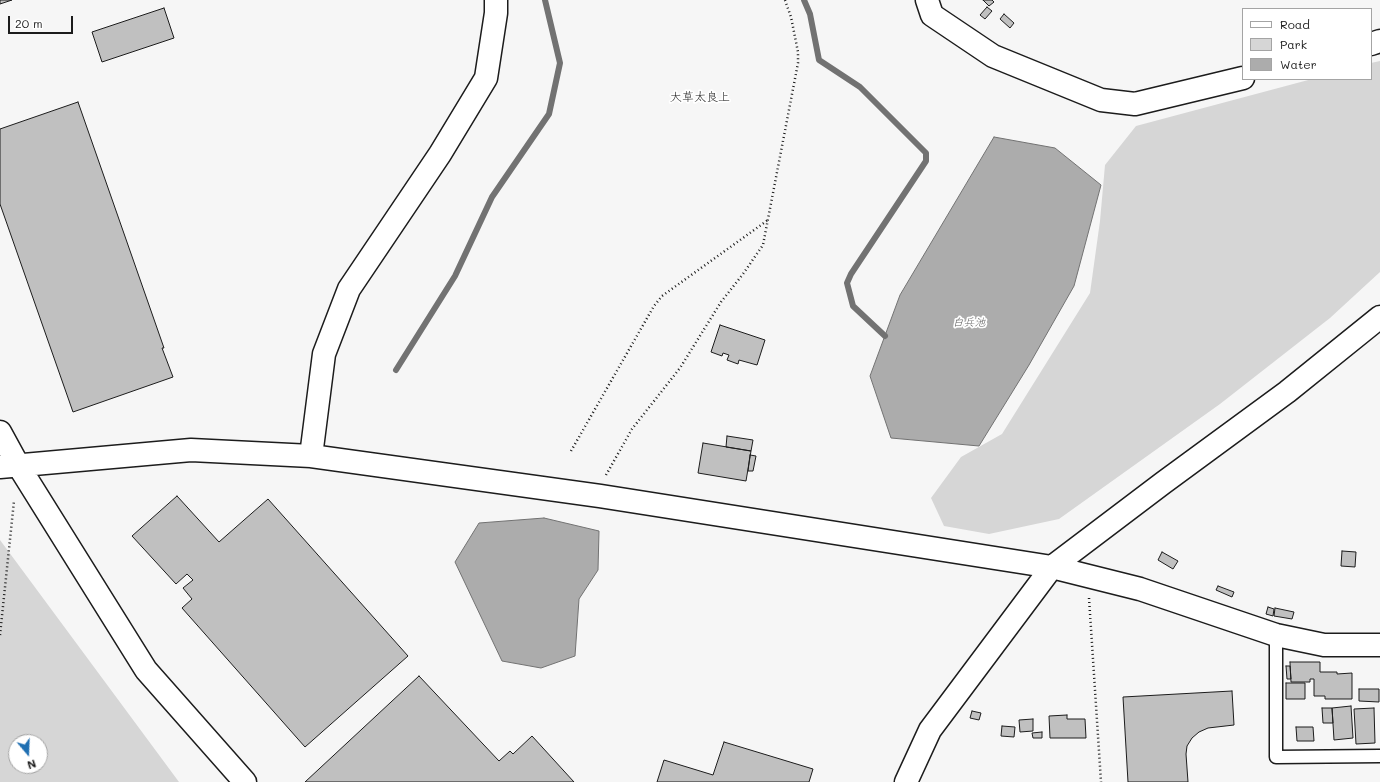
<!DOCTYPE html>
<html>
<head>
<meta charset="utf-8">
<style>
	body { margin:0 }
	#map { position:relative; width:1380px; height:782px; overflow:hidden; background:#f6f6f6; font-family:Mali,sans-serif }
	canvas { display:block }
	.legend { position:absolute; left:1242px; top:8px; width:130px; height:72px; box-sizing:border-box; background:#fff; border:1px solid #a4a4a4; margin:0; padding:5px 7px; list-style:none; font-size:12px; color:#1c1c1c }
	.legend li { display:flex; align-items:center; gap:8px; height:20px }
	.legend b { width:20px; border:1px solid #a4a4a4 }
	.north { position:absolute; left:8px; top:734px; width:40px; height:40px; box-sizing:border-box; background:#fff; border:1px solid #a4a4a4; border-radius:50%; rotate:161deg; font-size:11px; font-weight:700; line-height:16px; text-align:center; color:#1c1c1c }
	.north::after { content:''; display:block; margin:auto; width:14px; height:18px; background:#1f6fb2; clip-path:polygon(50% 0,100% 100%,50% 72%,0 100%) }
	.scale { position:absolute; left:8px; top:16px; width:65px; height:18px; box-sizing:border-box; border:2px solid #1c1c1c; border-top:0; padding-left:5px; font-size:12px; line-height:14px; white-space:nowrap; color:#1c1c1c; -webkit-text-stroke:3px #fff; paint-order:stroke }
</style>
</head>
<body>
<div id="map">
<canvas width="1380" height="782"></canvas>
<ul class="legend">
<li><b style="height:5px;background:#fff"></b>Road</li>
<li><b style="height:11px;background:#d6d6d6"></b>Park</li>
<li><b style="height:11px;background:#acacac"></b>Water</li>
</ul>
<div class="north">N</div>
<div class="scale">20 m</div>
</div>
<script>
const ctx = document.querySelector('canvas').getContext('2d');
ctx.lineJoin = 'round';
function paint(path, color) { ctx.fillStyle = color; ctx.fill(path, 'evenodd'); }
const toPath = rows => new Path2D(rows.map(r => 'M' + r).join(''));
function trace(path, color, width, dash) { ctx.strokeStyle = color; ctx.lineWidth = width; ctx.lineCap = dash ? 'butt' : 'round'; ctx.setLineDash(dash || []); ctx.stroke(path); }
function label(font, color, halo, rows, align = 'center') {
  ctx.font = font + ' Mali,"Klee One",sans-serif'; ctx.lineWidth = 3.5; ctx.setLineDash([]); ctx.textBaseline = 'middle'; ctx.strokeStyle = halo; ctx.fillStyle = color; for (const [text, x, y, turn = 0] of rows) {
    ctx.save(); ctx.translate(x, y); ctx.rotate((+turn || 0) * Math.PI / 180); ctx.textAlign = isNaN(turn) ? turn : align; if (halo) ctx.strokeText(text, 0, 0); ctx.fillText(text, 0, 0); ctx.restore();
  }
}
paint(toPath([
	[1380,61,1380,272,1330,318,1220,404,1059,519,989,534,944,526,931,498,961,457,1002,434,1090,293,1100,221,1105,165,1136,126,1312,79,1371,79,1371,63],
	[0,540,179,782,0,782],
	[16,742,40,742,40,766,16,766]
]), '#d6d6d6');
const water = toPath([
	[994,137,1055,148,1101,185,1074,286,1029,365,979,446,891,438,870,376,900,295,994,137],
	[544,518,599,531,598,570,579,599,575,656,541,668,502,661,455,562,479,523,544,518]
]);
paint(water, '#acacac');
trace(water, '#727272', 1);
trace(toPath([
	[804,0,810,14,819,60,860,87,926,153,926,161,851,274,847,283,853,306,885,336],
	[396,370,455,276,492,197,549,114,560,63,545,0]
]), '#727272', 6);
const building = toPath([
	[0,0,12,0,0,4,0,0],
	[983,0,992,0,994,2,989,6,983,0],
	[987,7,992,11,985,19,980,15,987,7],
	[164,8,174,38,102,62,92,32,164,8],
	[1004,14,1014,23,1010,28,1000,19,1004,14],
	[78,102,164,348,162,348,173,377,73,412,0,204,0,129,78,102],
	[720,325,765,340,757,365,739,360,738,364,727,360,729,355,723,353,722,356,711,352,720,325],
	[727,436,753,440,751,451,726,447,727,436],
	[703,443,751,451,746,481,698,473,703,443],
	[750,455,756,456,753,471,748,471,750,455],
	[177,496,219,542,268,499,408,656,305,747,182,608,192,599,183,588,193,580,187,574,176,584,132,536,177,496],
	[1342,551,1356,552,1355,567,1341,566,1342,551],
	[1162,552,1178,561,1173,569,1158,560,1162,552],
	[1218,586,1234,592,1232,597,1216,590,1218,586],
	[1268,607,1274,609,1273,616,1266,614,1268,607],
	[1275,608,1294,612,1292,619,1274,616,1275,608],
	[1290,662,1320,662,1320,672,1337,672,1337,674,1352,673,1352,699,1325,699,1325,696,1314,696,1314,679,1310,679,1310,682,1291,682,1290,662],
	[1286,666,1290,666,1291,679,1287,679,1286,666],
	[419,676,499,761,510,751,513,754,532,736,574,782,305,782,419,676],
	[1286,683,1305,683,1305,699,1286,699,1286,683],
	[1359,689,1379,689,1379,702,1359,701,1359,689],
	[1232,691,1234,725,1208,728,1199,732,1192,738,1187,746,1186,754,1188,782,1128,782,1123,697,1232,691],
	[1351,706,1353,738,1334,740,1332,708,1351,706],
	[1322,708,1332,708,1333,723,1323,723,1322,708],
	[1374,708,1375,743,1356,744,1354,709,1374,708],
	[972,711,981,713,979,720,970,718,972,711],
	[1067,715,1067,719,1085,719,1086,738,1050,738,1049,716,1067,715],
	[1033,719,1033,731,1020,732,1019,720,1033,719],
	[1002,726,1015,727,1014,737,1001,736,1002,726],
	[1296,727,1313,727,1314,741,1297,741,1296,727],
	[1042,732,1042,738,1033,738,1032,733,1042,732],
	[724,742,813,769,809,782,657,782,664,760,713,775,724,742]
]);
paint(building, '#c0c0c0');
trace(building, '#1c1c1c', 1);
const lane = toPath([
	[1276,635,1276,757,1380,756]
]);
const street = toPath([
	[927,0,932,15,993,56,1101,100,1135,104,1243,78],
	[1371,44,1380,41]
]);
const secondary = toPath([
	[0,432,18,465,146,670,245,782],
	[311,456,324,354,349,289,440,154,486,78,496,13,496,0],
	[0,467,191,450,311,456,600,496,1052,567,1140,589,1276,635,1324,645,1380,645],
	[906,782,930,730,1052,567,1163,483,1287,392,1380,317]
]);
trace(lane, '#1c1c1c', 15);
trace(street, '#1c1c1c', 25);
trace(secondary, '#1c1c1c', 25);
trace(toPath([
	[571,451,654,306,662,296,768,220],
	[606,475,632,429,680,368,721,302,743,274,763,245,798,63,798,52,791,17,785,0],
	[1089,598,1101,782],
	[0,635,14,501]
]), '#1c1c1c', 2.5, [1, 3]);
trace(lane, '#fff', 12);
trace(street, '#fff', 22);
trace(secondary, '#fff', 22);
label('italic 11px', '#5d5d5d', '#fff', [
	["白兵池",969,323]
]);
label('12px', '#1c1c1c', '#fff', [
	["大草太良上",700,97]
]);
</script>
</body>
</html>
